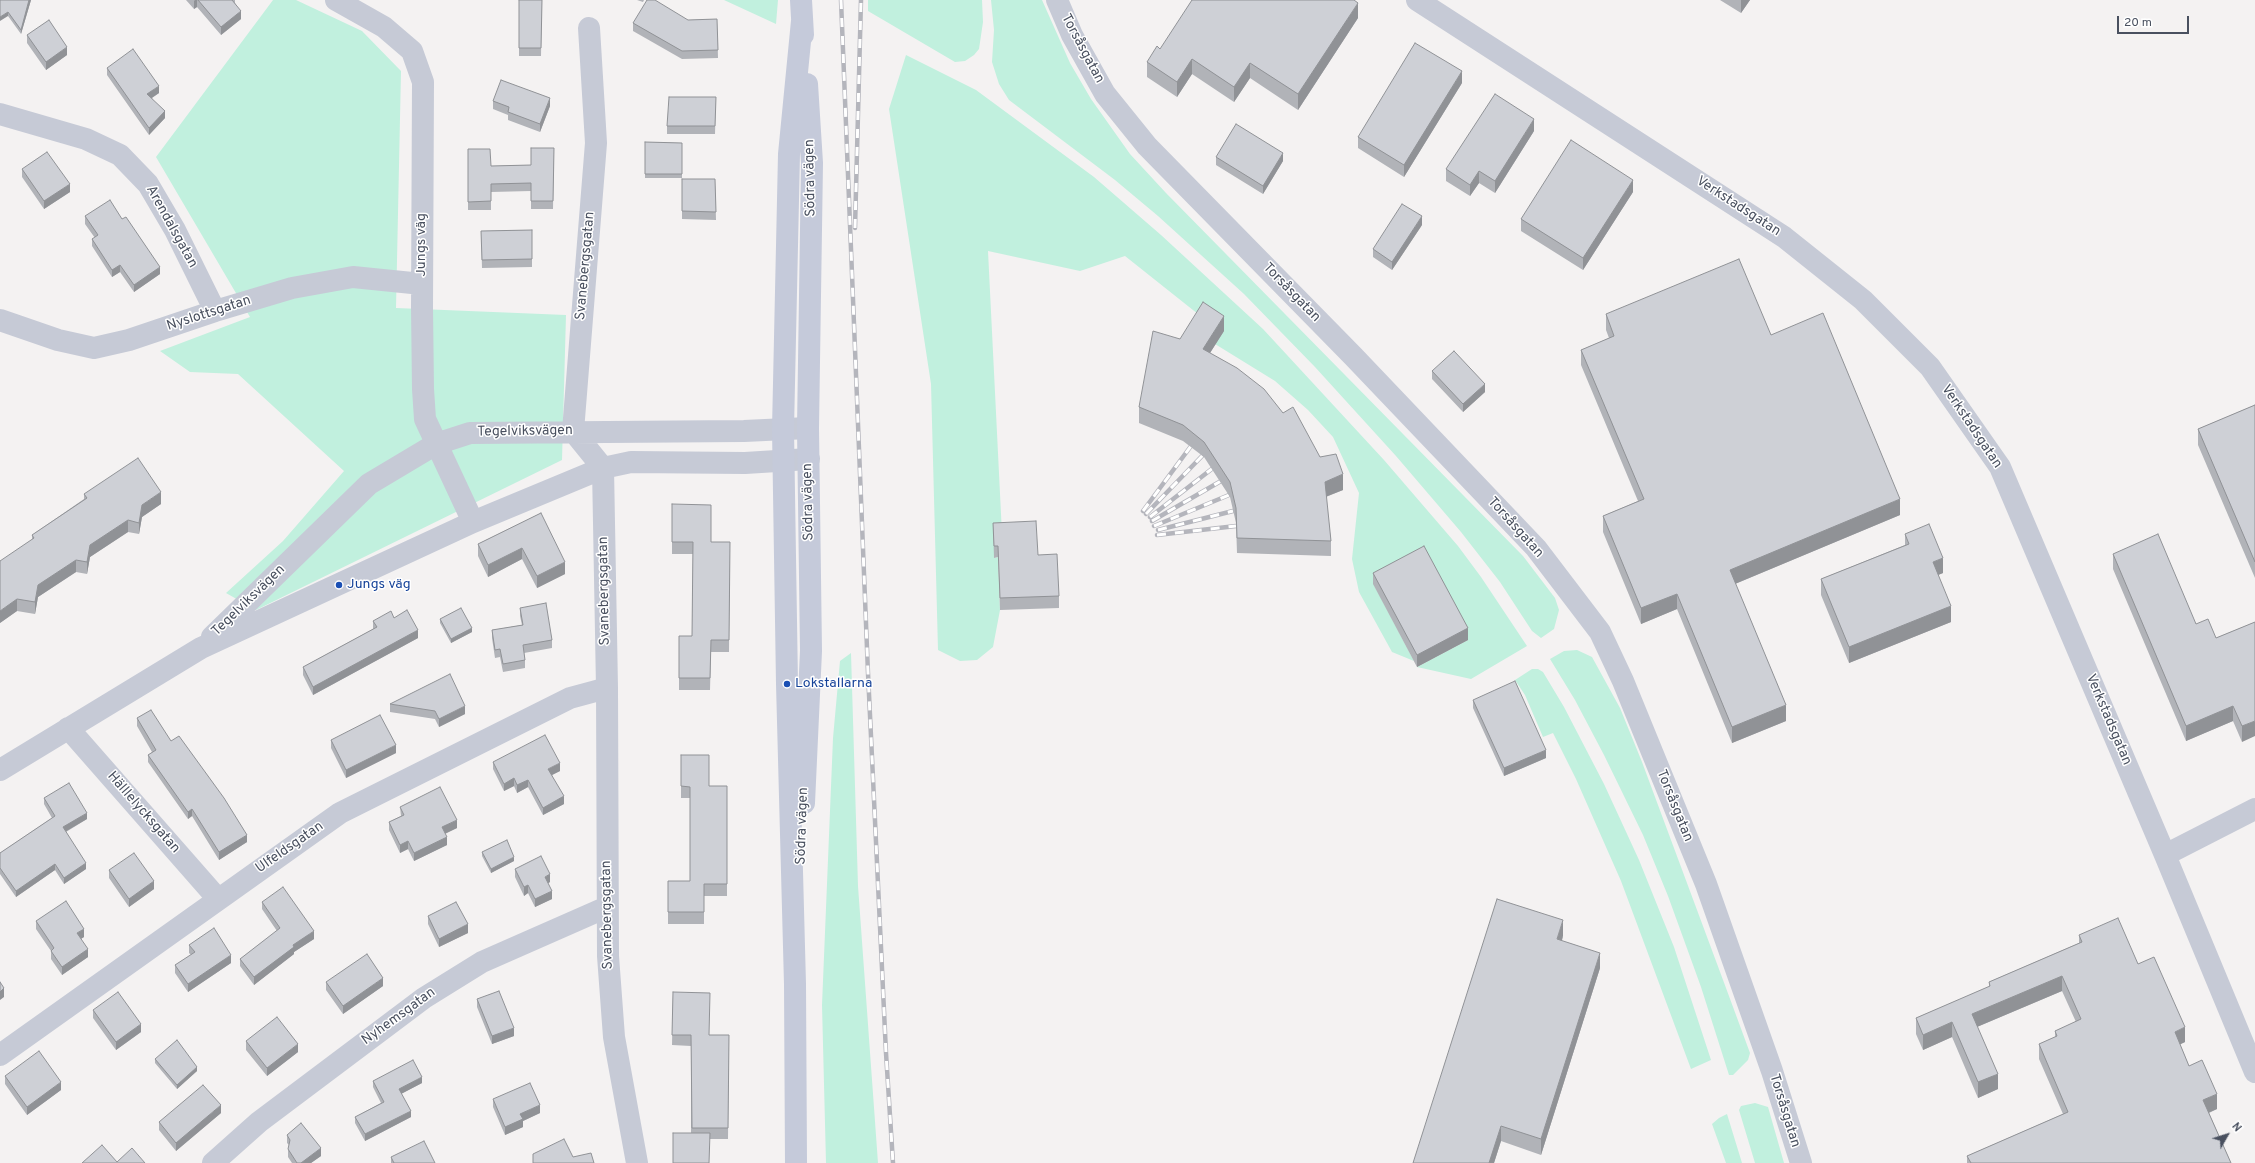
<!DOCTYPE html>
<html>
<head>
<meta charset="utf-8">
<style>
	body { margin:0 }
	#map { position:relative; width:2255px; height:1163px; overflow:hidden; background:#f4f2f2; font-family:Overpass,sans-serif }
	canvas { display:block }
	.north { position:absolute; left:2207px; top:1115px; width:40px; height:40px; -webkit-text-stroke:3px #fff; paint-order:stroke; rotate:51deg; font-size:11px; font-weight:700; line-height:16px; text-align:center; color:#49505f }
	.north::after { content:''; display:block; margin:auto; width:14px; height:18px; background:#49505f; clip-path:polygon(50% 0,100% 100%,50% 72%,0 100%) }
	.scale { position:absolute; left:2117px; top:16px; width:72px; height:18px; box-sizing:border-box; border:2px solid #49505f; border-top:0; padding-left:5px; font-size:12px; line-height:14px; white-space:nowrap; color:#49505f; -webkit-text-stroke:3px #fff; paint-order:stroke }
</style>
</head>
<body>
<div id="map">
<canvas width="2255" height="1163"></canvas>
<div class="north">N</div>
<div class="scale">20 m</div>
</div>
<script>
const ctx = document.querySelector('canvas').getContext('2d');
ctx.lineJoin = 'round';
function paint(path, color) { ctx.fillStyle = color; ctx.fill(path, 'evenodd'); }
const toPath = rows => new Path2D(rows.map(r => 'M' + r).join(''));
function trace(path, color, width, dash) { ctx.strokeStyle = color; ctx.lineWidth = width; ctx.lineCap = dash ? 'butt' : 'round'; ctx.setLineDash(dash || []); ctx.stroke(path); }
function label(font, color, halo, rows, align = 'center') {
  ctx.font = font + ' Overpass,sans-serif'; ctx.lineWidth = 3; ctx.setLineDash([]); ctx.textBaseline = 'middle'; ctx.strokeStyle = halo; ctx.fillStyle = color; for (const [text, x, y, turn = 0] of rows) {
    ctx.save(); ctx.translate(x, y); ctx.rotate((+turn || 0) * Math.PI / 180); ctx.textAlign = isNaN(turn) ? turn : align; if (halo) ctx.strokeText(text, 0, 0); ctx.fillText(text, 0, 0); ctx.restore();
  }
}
paint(toPath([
	[273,0,296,0,362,31,401,71,396,308,566,315,562,460,256,610,226,593,283,541,344,471,238,374,190,372,160,351,250,317,156,157],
	[724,0,778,0,776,24],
	[868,0,982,0,983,22,979,49,974,55,965,61,955,62,868,11],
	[991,0,1042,0,1070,63,1091,99,1130,154,1166,193,1523,556,1555,598,1559,610,1554,629,1541,638,1532,631,1500,582,1461,532,1396,456,1315,367,1244,294,1158,216,1115,180,1009,100,999,84,992,62,994,30],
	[906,55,976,90,1094,177,1161,235,1263,329,1384,460,1458,546,1481,577,1527,646,1471,679,1417,667,1468,640,1374,585,1414,661,1392,652,1359,592,1352,559,1359,493,1333,437,1308,410,1275,381,1215,344,1203,318,1125,256,1080,271,988,251,1002,534,994,558,998,557,1000,610,993,647,977,660,960,661,938,650,931,384,889,109],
	[1577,650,1592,657,1620,708,1642,762,1726,988,1750,1053,1748,1060,1733,1075,1729,1075,1701,987,1668,896,1643,835,1604,755,1575,700,1550,659,1564,651],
	[851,653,858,886,878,1163,826,1163,822,1005,833,738,840,661],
	[1532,669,1538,669,1543,672,1564,707,1604,784,1639,860,1674,947,1711,1060,1691,1069,1621,881,1576,779,1553,733,1543,737,1525,695,1515,680],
	[1755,1103,1768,1107,1784,1163,1755,1163,1739,1110,1741,1106],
	[1727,1114,1742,1163,1726,1163,1712,1124,1719,1118]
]), '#c1f0de');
trace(toPath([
	[336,0,384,27,412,51,423,82,422,308,423,389,425,419,473,522],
	[1057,0,1072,35,1105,94,1147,146,1353,356,1536,548,1600,632,1623,681,1706,884,1772,1071,1801,1163],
	[1417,0,1784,237,1863,300,1930,367,2000,467,2165,855,2255,1072],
	[589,28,596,143,573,431,603,468,607,688,608,956,614,1037,637,1163],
	[0,114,86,139,120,155,148,184,175,230,215,311],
	[0,320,58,340,94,348,129,340,215,311,292,288,353,277,422,284],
	[212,637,369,484,436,444,470,433,744,431,808,428],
	[68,728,218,899],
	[0,770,201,648,473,522,603,468,631,462,745,463,809,459],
	[2165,855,2255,809],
	[0,1055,340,813,570,698,607,688],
	[213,1163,259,1122,424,998,482,962,607,907]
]), '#c6cad6', 22);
trace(toPath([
	[801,0,803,35],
	[804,803,811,651,808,428,812,163,807,84],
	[796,1163,795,984,787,684,783,429,789,154,802,21]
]), '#c5cada', 22);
const rail = toPath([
	[841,0,868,673,886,1053,893,1163],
	[855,228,861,0],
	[1143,511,1191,446],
	[1146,514,1203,455],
	[1150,517,1213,468],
	[1152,521,1221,481],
	[1154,526,1229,495],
	[1158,530,1233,511],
	[1157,535,1236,526]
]);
trace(rail, '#b4b5bc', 4.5);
trace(rail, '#fff', 3, [9]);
paint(toPath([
	[0,0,31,0,21,34,8,16],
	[186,0,235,0,235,3,241,19,221,35,197,7,194,9],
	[519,0,542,0,541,56,519,56],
	[637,0,644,0,643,2],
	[1720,0,1750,0,1741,13],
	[1358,18,1298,110,1250,78,1234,102,1192,74,1177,97,1147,77,1147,62,1160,49],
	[717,19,718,58,682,59,633,31,633,23,688,20],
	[27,35,67,55,46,70,27,43],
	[107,68,159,93,152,98,165,118,149,135,107,75],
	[1462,83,1404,177,1358,148,1358,137],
	[716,97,715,134,667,134,667,126],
	[493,101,550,106,540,132,508,120,508,115,493,109],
	[1534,131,1495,193,1479,183,1470,196,1446,181,1446,169],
	[645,142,682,143,682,178,645,178],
	[554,148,553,209,531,209,531,191,491,192,491,210,468,210,468,149,491,166,531,165],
	[1216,157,1283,161,1263,194,1216,165],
	[22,169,70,192,44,209,22,177],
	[682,179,715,179,716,220,682,219],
	[1633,192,1583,270,1521,231,1521,219],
	[85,216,122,219,160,274,134,292,120,272,112,277,92,246,92,239,95,238,85,224],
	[1422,225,1392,270,1373,257,1373,249],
	[532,230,532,267,482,268,481,231],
	[1606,314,1771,335,1900,515,1735,584,1786,721,1732,743,1677,609,1641,624,1603,532,1603,516,1638,501,1581,365,1581,350,1609,338,1606,330],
	[1224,331,1210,353,1320,457,1343,490,1326,497,1331,541,1331,556,1237,553,1236,523,1230,497,1204,457,1183,441,1139,423,1139,407,1180,339],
	[1432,371,1485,392,1463,412,1432,379],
	[2255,405,2255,578,2198,445,2198,429],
	[84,494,161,504,142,517,139,534,128,532,90,557,87,574,76,572,38,597,35,614,17,611,0,623,32,540,32,535,84,499],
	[672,504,711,542,730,542,729,652,711,652,710,690,679,690,679,636,692,636,693,554,672,554],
	[541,513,565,574,537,588,522,559,488,577,478,556,478,544],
	[993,523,1059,596,1059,608,1000,610,998,557,994,558],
	[1905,534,1943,573,1938,575,1951,622,1849,663,1821,595,1821,579,1905,545],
	[2113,554,2196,624,2216,638,2255,622,2242,742,2233,721,2186,741,2113,569],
	[1373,573,1468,640,1417,667,1373,584],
	[520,608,552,640,552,648,524,653,525,660,525,668,503,672,500,657,495,658,492,638,492,630,522,625,520,616],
	[394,618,418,638,313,695,303,675,303,667,373,629,373,621],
	[440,619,472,632,451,643,440,623],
	[1473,700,1546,758,1504,776,1473,708],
	[390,704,465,714,439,727,435,719,390,712],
	[137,718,171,741,247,842,219,860,192,816,188,819,148,762,148,755,152,752,137,726],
	[331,740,396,753,346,778,331,748],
	[681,755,709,786,727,786,727,896,704,896,704,924,668,924,668,881,690,881,690,798,681,798],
	[493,762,560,771,552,775,564,804,543,815,528,787,517,793,514,786,504,791,493,769],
	[44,798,87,819,66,832,86,869,64,884,55,870,16,897,0,874,0,853,52,818,44,804],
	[400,807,457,828,445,834,447,845,414,861,408,849,400,853,389,830,389,822,401,816],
	[482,852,514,861,491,873,482,856],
	[515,869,550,882,548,883,552,899,535,907,528,893,524,896,515,877],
	[109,870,154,889,129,907,109,878],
	[262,902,314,939,294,952,294,954,254,985,240,966,240,959,277,931,262,909],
	[428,916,468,933,439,947,428,924],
	[36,921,84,937,81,939,88,957,62,975,51,959,51,951,36,929],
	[2079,935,2138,964,2185,1042,2180,1044,2189,1066,2217,1109,2209,1113,2231,1163,1967,1163,1967,1156,2063,1114,2039,1059,2039,1044,2055,1037,2055,1031,2076,1022,2062,991,1977,1027,1998,1089,1978,1098,1952,1037,1923,1050,1916,1034,1916,1018,1989,987,1989,982,2079,943],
	[1563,936,1562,941,1600,968,1541,1155,1501,1141,1494,1163,1413,1163],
	[189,945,231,963,188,992,175,973,175,965,191,955,189,953],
	[326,982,383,986,343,1014,326,990],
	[673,992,709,1035,729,1035,728,1139,710,1139,691,1133,691,1046,672,1045],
	[477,999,514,1036,492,1044,477,1007],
	[93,1010,141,1032,116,1050,93,1018],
	[246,1041,298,1052,267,1076,246,1050],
	[155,1059,197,1071,177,1089,155,1063],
	[5,1076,61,1090,27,1115,5,1084],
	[373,1081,422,1083,401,1094,411,1117,365,1141,355,1123,355,1117,381,1103,373,1087],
	[493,1099,540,1113,523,1121,523,1127,505,1135,493,1107],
	[221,1113,176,1151,159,1130,159,1122],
	[287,1135,321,1156,311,1163,292,1163,288,1157,288,1149,289,1145,287,1143],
	[391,1157,435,1163,391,1163]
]), '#b1b3b8');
paint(toPath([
	[29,0,31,0,21,34,21,30],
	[195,0,197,0,197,7,194,9,194,1],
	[1741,0,1750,0,1741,13],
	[1358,3,1358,18,1298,110,1298,94],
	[241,11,241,19,221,35,221,27],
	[8,12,8,16,0,21,0,17],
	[67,47,67,55,46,70,46,62],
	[1192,59,1192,74,1177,97,1177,82],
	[1250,63,1250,78,1234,102,1234,87],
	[1462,71,1462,83,1404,177,1404,165],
	[159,86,159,93,147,101,147,94],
	[550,98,550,106,540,132,540,124],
	[165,111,165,118,149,135,149,128],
	[1534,119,1534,131,1495,193,1495,181],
	[1283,153,1283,161,1263,194,1263,186],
	[1479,171,1479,183,1470,196,1470,185],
	[1633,180,1633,192,1583,270,1583,258],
	[70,184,70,192,44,209,44,201],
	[1422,216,1422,225,1392,270,1392,262],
	[120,265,120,272,112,277,112,270],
	[160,267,160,274,134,292,134,285],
	[1224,316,1224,331,1203,364,1203,349],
	[1485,384,1485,392,1463,412,1463,404],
	[1343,474,1343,490,1325,497,1325,482],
	[161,492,161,504,142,517,139,534,139,523,142,505],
	[1900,499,1900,515,1730,586,1730,570],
	[128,520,128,532,90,557,87,574,87,562,90,545],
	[522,548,522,559,488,577,488,565],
	[1943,558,1943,573,1933,577,1933,562],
	[76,560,76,572,38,597,35,614,35,602,38,585],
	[565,562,565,574,537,588,537,576],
	[1677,594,1677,609,1641,624,1641,608],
	[17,599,17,611,0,623,0,611],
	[1951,606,1951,622,1849,663,1849,647],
	[472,628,472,632,451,643,451,639],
	[1468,628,1468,640,1417,667,1417,655],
	[418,630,418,638,313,695,313,687],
	[1786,705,1786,721,1732,743,1732,727],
	[465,706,465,714,439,727,439,719],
	[2233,706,2233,721,2186,741,2186,726],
	[2255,721,2255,736,2242,742,2242,726],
	[396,745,396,753,346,778,346,770],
	[1546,750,1546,758,1504,776,1504,768],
	[560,763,560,771,548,777,548,769],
	[514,778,514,786,504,791,504,784],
	[528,780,528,787,517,793,517,785],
	[564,796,564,804,543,815,543,808],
	[192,809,192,816,188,819,188,812],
	[87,813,87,819,63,833,63,827],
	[457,820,457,828,442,835,442,827],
	[247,835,247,842,219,860,219,852],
	[447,837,447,845,414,861,414,853],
	[408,841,408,849,400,853,400,845],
	[514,857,514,861,491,873,491,869],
	[86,863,86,869,64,884,64,878],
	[55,864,55,870,16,897,16,891],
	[550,874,550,882,545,885,545,877],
	[154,881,154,889,129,907,129,899],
	[528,885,528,893,524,896,524,887],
	[552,891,552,899,535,907,535,899],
	[1563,920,1563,936,1557,955,1557,939],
	[468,924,468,933,439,947,439,939],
	[84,929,84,937,77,941,77,933],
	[314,931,314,939,294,952,294,954,254,985,254,977,293,945],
	[88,949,88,957,62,975,62,967],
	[1600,953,1600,968,1541,1155,1541,1139],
	[231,955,231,963,188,992,188,984],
	[2062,976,2062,991,1972,1029,1972,1014],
	[383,978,383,986,343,1014,343,1006],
	[4,988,4,997,0,1000,0,992],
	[1952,1022,1952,1037,1923,1050,1923,1035],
	[141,1024,141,1032,116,1050,116,1042],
	[2185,1027,2185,1042,2175,1047,2175,1032],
	[514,1028,514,1036,492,1044,492,1036],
	[298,1044,298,1052,267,1076,267,1068],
	[197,1067,197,1071,177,1089,177,1085],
	[1998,1074,1998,1089,1978,1098,1978,1082],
	[422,1077,422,1083,399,1095,399,1089],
	[61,1082,61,1090,27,1115,27,1107],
	[2217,1094,2217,1109,2203,1115,2203,1100],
	[221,1105,221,1113,176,1151,176,1143],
	[540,1105,540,1113,523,1121,523,1127,505,1135,505,1127,520,1114],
	[411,1111,411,1117,365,1141,365,1134],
	[1501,1126,1501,1141,1494,1163,1489,1163],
	[321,1148,321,1156,311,1163,301,1163]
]), '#909296');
const building = toPath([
	[0,0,29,0,21,30,8,12,0,17,0,0],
	[198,0,232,0,241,11,221,27,198,0],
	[519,0,542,0,541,48,519,48,519,0],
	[647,0,655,0,688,20,717,19,718,50,682,51,633,23,647,0],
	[1192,0,1354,0,1358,3,1298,94,1250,63,1234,87,1192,59,1177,82,1147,62,1157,46,1160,49,1192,0],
	[49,20,67,47,46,62,27,35,49,20],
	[1415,43,1462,71,1404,165,1358,137,1415,43],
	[133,49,159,86,147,94,165,111,149,128,107,68,133,49],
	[501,80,550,98,540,124,508,112,509,107,493,101,501,80],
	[1495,94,1534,119,1495,181,1479,171,1470,185,1446,169,1495,94],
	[669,97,716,97,715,126,667,126,669,97],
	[1236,124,1283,153,1263,186,1216,157,1236,124],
	[1571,140,1633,180,1583,258,1521,219,1571,140],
	[645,142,682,143,682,174,645,174,645,142],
	[531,148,554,148,553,201,531,201,531,183,491,184,491,201,468,202,468,149,490,149,491,166,531,165,531,148],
	[47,152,70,184,44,201,22,169,47,152],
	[682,179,715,179,716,212,682,211,682,179],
	[110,200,122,219,126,217,160,267,134,285,120,265,112,270,92,239,98,235,85,216,110,200],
	[1402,204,1422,216,1392,262,1373,249,1402,204],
	[532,230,532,259,482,260,481,231,532,230],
	[1739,259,1771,335,1823,313,1900,499,1730,570,1786,705,1732,727,1677,594,1641,608,1603,516,1644,499,1581,350,1614,336,1606,314,1739,259],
	[1203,302,1224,316,1203,349,1237,368,1264,389,1283,413,1293,407,1320,457,1336,454,1343,474,1325,482,1331,541,1237,538,1236,508,1230,482,1204,442,1183,425,1139,407,1153,331,1180,339,1203,302],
	[1454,351,1485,384,1463,404,1432,371,1454,351],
	[2255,405,2255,562,2198,429,2255,405],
	[138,458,161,492,142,505,139,523,128,520,90,545,87,562,76,560,38,585,35,602,17,599,0,611,0,561,34,538,32,535,87,498,84,494,138,458],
	[672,504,711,505,711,542,730,542,729,640,711,640,710,678,679,678,679,636,692,636,693,542,672,542,672,504],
	[541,513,565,562,537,576,522,548,488,565,478,544,541,513],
	[1036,521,1038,555,1057,554,1059,596,1000,598,998,546,994,546,993,523,1036,521],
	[1929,524,1943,558,1933,562,1951,606,1849,647,1821,579,1909,544,1905,534,1929,524],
	[2158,534,2196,624,2208,619,2216,638,2255,622,2255,721,2242,726,2233,706,2186,726,2113,554,2158,534],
	[1424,546,1468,628,1417,655,1373,573,1424,546],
	[546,603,552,640,523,645,525,660,503,664,500,649,495,650,492,630,523,625,520,608,546,603],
	[461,608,472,628,451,639,440,619,461,608],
	[407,610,418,630,313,687,303,667,377,627,373,621,391,611,394,618,407,610],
	[450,674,465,706,439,719,435,711,390,704,450,674],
	[1515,681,1546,750,1504,768,1473,700,1515,681],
	[151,710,171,741,179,736,224,798,247,835,219,852,192,809,188,812,148,755,156,750,137,718,151,710],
	[380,715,396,745,346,770,331,740,380,715],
	[545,735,560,763,548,769,564,796,543,808,528,780,517,785,514,778,504,784,493,762,545,735],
	[681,755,709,755,709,786,727,786,727,884,704,884,704,912,668,912,668,881,690,881,690,787,681,786,681,755],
	[69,783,87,813,63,827,86,863,64,878,55,864,16,891,0,868,0,853,55,816,44,798,69,783],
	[440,787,457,820,442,827,447,837,414,853,408,841,400,845,389,822,404,815,400,807,440,787],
	[507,840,514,857,491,869,482,852,507,840],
	[134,853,154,881,129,899,109,870,134,853],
	[541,856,550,874,545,877,552,891,535,899,528,885,524,887,515,869,541,856],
	[283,887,314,931,293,945,294,947,254,977,240,959,280,928,262,902,283,887],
	[1497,899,1563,920,1557,939,1600,953,1541,1139,1501,1126,1489,1163,1413,1163,1497,899],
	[66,901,84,929,77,933,88,949,62,967,51,951,54,948,36,921,66,901],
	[456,902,468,924,439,939,428,916,456,902],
	[2118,918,2138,964,2154,957,2185,1027,2175,1032,2189,1066,2202,1060,2217,1094,2203,1100,2231,1163,1971,1163,1967,1156,2068,1112,2039,1044,2057,1036,2055,1031,2081,1019,2062,976,1972,1014,1998,1074,1978,1082,1952,1022,1923,1035,1916,1018,1990,986,1989,982,2082,942,2079,935,2118,918],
	[214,928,231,955,188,984,175,965,195,952,189,945,214,928],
	[367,954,383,978,343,1006,326,982,367,954],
	[0,982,4,988,0,992,0,982],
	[499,991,514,1028,492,1036,477,999,499,991],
	[118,992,141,1024,116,1042,93,1010,118,992],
	[673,992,710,993,709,1035,729,1035,728,1128,692,1128,691,1035,672,1035,673,992],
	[277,1017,298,1044,267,1068,246,1041,277,1017],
	[177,1040,197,1067,177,1085,155,1059,177,1040],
	[39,1051,61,1082,27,1107,5,1076,39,1051],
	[413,1060,422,1077,399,1089,411,1111,365,1134,355,1117,384,1102,373,1081,413,1060],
	[530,1083,540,1105,520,1114,523,1119,505,1127,493,1099,530,1083],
	[203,1085,221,1105,176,1143,159,1122,203,1085],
	[301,1123,321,1148,301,1163,297,1163,288,1149,290,1140,287,1135,301,1123],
	[673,1133,710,1133,709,1163,673,1163,673,1133],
	[564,1139,573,1157,591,1153,594,1163,533,1163,533,1154,564,1139],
	[424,1141,435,1163,394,1163,391,1157,424,1141],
	[102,1145,117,1162,132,1148,145,1163,82,1163,102,1145]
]);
paint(building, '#ced0d6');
trace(building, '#909296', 1);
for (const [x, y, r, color] of [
	[339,585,4,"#1a4fb4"],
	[787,684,4,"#1a4fb4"]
]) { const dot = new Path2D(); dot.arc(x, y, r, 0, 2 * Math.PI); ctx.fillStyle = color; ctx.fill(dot); trace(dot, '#fff', 1.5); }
label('14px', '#49505f', '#fff', [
	["Torsåsgatan",1082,49,62],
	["Södra vägen",811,178,-91],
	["Verkstadsgatan",1738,207,33],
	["Arendalsgatan",171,227,61],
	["Jungs väg",422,245,-90],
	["Svanebergsgatan",586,266,-85],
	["Torsåsgatan",1291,293,46],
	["Nyslottsgatan",209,314,-18],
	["Verkstadsgatan",1971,427,56],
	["Tegelviksvägen",525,432,-1],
	["Södra vägen",809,502,-91],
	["Torsåsgatan",1515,528,48],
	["Svanebergsgatan",605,591,-91],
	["Tegelviksvägen",249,601,-44],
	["Verkstadsgatan",2108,720,67],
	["Torsåsgatan",1674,806,68],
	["Hälllelycksgatan",143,813,49],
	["Södra vägen",803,826,-88],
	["Ulfeldsgatan",290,848,-35],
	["Svanebergsgatan",608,915,-91],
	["Nyhemsgatan",399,1017,-36],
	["Torsåsgatan",1784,1111,73]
]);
label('14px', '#164399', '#fff', [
	["Jungs väg",347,585],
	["Lokstallarna",795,684]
], 'left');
</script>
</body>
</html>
